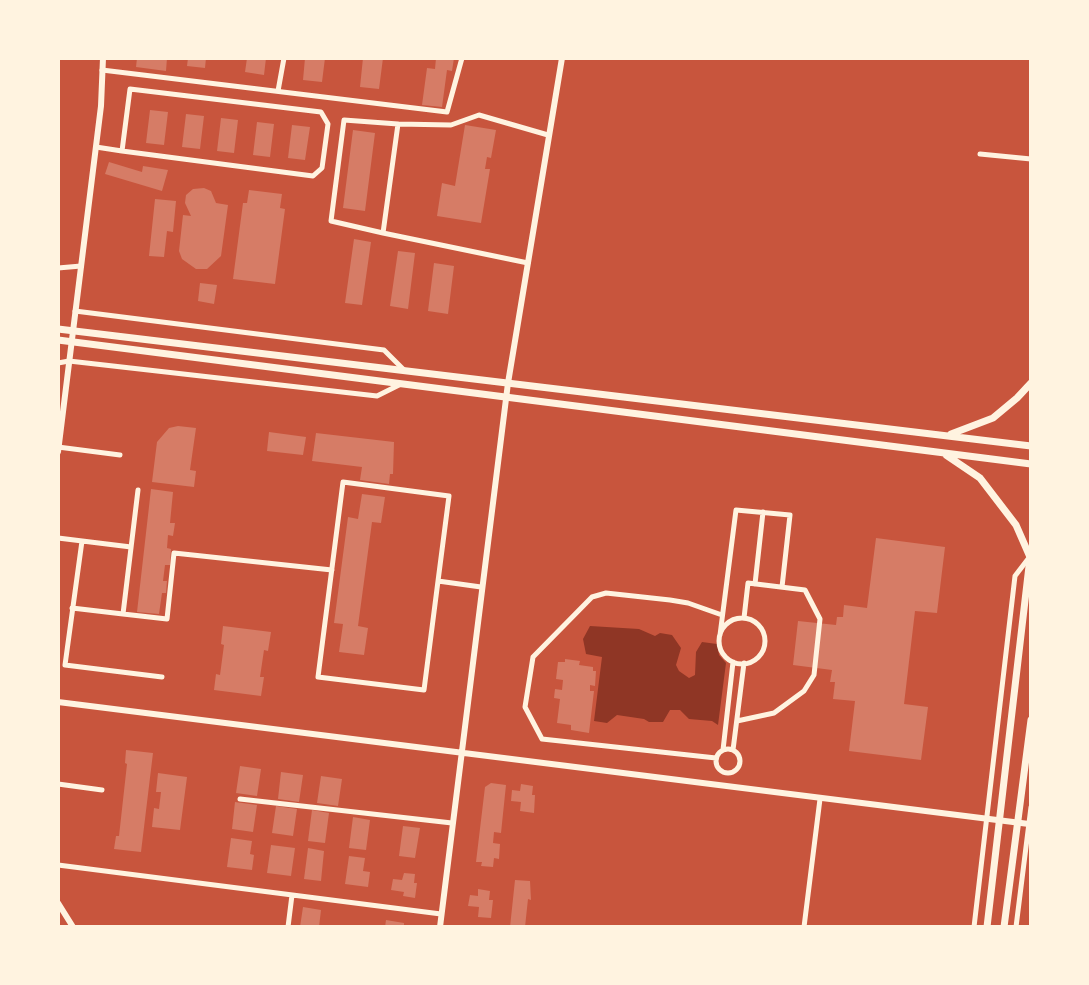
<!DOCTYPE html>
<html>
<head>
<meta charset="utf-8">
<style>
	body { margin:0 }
	#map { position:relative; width:1089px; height:985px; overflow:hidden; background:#c8553d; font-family:Jost,sans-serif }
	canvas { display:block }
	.frame { position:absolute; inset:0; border:60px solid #fff3e0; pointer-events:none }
</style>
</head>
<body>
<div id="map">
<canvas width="1089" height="985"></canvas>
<div class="frame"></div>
</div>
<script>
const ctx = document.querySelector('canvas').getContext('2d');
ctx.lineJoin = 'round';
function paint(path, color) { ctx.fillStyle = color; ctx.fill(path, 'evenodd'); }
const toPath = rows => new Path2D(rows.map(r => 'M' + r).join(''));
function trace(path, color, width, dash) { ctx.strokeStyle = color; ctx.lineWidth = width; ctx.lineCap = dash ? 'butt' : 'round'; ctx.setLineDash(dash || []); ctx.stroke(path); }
paint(toPath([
	[590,626,639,629,655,636,660,633,672,635,681,648,676,665,679,671,689,678,695,675,696,652,702,642,717,644,719,655,726,663,718,725,712,721,689,719,680,710,670,710,663,722,649,722,644,719,617,715,607,723,594,721,602,657,586,654,583,639]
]), '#8f3625');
paint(toPath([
	[137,58,167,58,166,71,136,67],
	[188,58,206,58,205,68,187,66],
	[247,58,266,58,264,75,245,72],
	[305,58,325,58,322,82,303,80],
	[363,58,383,58,379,89,360,87],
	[436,58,454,58,452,71,447,70,442,107,422,105,427,68,435,69],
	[150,110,168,112,164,145,146,143],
	[186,114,204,116,200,149,182,147],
	[221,118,238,120,234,153,217,151],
	[257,122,274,124,270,157,253,155],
	[292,125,310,127,305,160,288,158],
	[465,125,496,130,491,158,487,157,485,169,490,169,481,223,437,216,442,183,455,186],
	[353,130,375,133,365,211,343,208],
	[109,162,142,172,143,166,168,170,162,191,105,174],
	[204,188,211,191,216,203,228,205,221,256,207,269,196,269,182,259,179,251,183,215,191,216,185,203,186,195,193,189],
	[249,190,282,194,280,208,285,209,275,284,233,279,243,203,247,203],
	[155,199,176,201,173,232,167,231,164,257,149,256],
	[354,239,371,242,362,305,345,303],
	[398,251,415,253,408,309,390,306],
	[434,263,454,266,448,314,428,311],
	[200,283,217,285,214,304,198,301],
	[178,426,196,428,190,470,196,471,194,487,152,482,157,442,169,428],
	[269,432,306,437,303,455,267,451],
	[316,433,394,442,393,474,390,474,389,484,360,480,362,467,312,461],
	[151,489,173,492,170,523,175,523,173,536,168,535,167,548,171,549,170,565,165,565,163,581,167,581,166,593,162,593,159,614,137,612],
	[362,494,385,497,381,523,372,522,358,626,368,628,364,655,339,652,343,624,334,623,348,517,358,519],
	[876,538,945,547,937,613,915,611,904,704,928,707,921,760,849,751,855,701,833,699,835,682,830,682,832,670,793,665,798,621,836,625,837,617,843,617,844,605,867,608],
	[223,626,271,632,268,651,264,650,260,677,264,677,261,696,214,690,216,674,220,675,224,645,221,644],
	[565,659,580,661,579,665,593,667,593,671,596,671,595,686,590,685,590,691,594,691,589,733,571,730,571,725,557,723,560,699,554,698,555,689,562,690,563,680,556,679,558,662,565,662],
	[126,750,153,753,141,852,114,849,116,836,119,836,127,764,125,763],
	[240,766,261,769,257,796,236,793],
	[281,772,303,775,299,802,278,799],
	[158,773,187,777,180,830,152,827,154,808,159,809,161,792,156,792],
	[321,776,342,779,338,806,317,803],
	[491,783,506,785,501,833,494,832,493,843,500,844,499,859,494,858,493,867,481,866,482,862,476,862,485,787],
	[521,784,533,786,532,795,535,795,534,813,520,811,521,802,511,801,512,790,520,791],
	[235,802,257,805,253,832,232,829],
	[276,806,297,809,293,836,272,833],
	[312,810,329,813,325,843,308,841],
	[353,817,370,820,366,850,349,848],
	[403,826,420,828,415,858,399,856],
	[231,838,252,841,250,854,254,855,252,870,227,867],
	[271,845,295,848,291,876,267,873],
	[308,848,324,851,321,881,304,879],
	[349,856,365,858,363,871,370,872,368,887,345,884],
	[404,873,415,874,414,883,417,883,415,898,403,896,404,892,391,890,393,879,402,880],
	[515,880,530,881,531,900,528,899,525,927,510,927],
	[478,889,490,891,489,900,493,900,491,918,478,917,479,907,468,906,470,895,478,896],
	[303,907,321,910,319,927,300,927],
	[386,920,404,923,404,927,385,927]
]), '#d67c66');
trace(toPath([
	[102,70,447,112,462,58],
	[278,91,284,58],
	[96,147,122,151,313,176,322,168,328,124,321,112,130,89,122,151],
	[980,154,1031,159],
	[383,233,331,221,344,120,398,124],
	[528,263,383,233,398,124,451,125,479,115,548,135],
	[58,268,81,266],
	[75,311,384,350,405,371],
	[58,363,69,361,377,396,401,384],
	[58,447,120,455],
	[138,490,123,614,167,619,174,553,332,570],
	[58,538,131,547],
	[82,541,65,665,162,677],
	[438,581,449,496,343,482,318,677,424,690,438,581,481,587],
	[755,584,763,512],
	[72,608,123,614],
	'719 641a23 23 0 1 1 46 0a23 23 0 1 1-46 0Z',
	[720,635,736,510,790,515,782,587],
	[737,721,774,713,804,691,814,675,820,619,805,590,748,583,744,618],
	'716 761a12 12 0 1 1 24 0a12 12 0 1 1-24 0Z',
	[723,750,733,662],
	[733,750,744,663],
	[716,758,542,739,525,707,533,657,592,597,606,593,670,600,688,603,722,615],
	[58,784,102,790],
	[240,799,452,823],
	[58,865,441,914],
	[288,927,292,895],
	[804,927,820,799],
	[974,927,1015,576,1028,559],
	[1016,927,1031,807]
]), '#fff3e0', 5);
trace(toPath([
	[58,452,101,106,103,58],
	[58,702,1029,824],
	[58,903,73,927],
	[440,927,508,383,562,58]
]), '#fff3e0', 6);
trace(toPath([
	[58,329,1031,446],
	[58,340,1031,464],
	[951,434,993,418,1017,398,1031,383],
	[946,455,980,478,1016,525,1030,557],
	[987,927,1031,549],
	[1004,927,1031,720]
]), '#fff3e0', 7);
</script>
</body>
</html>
